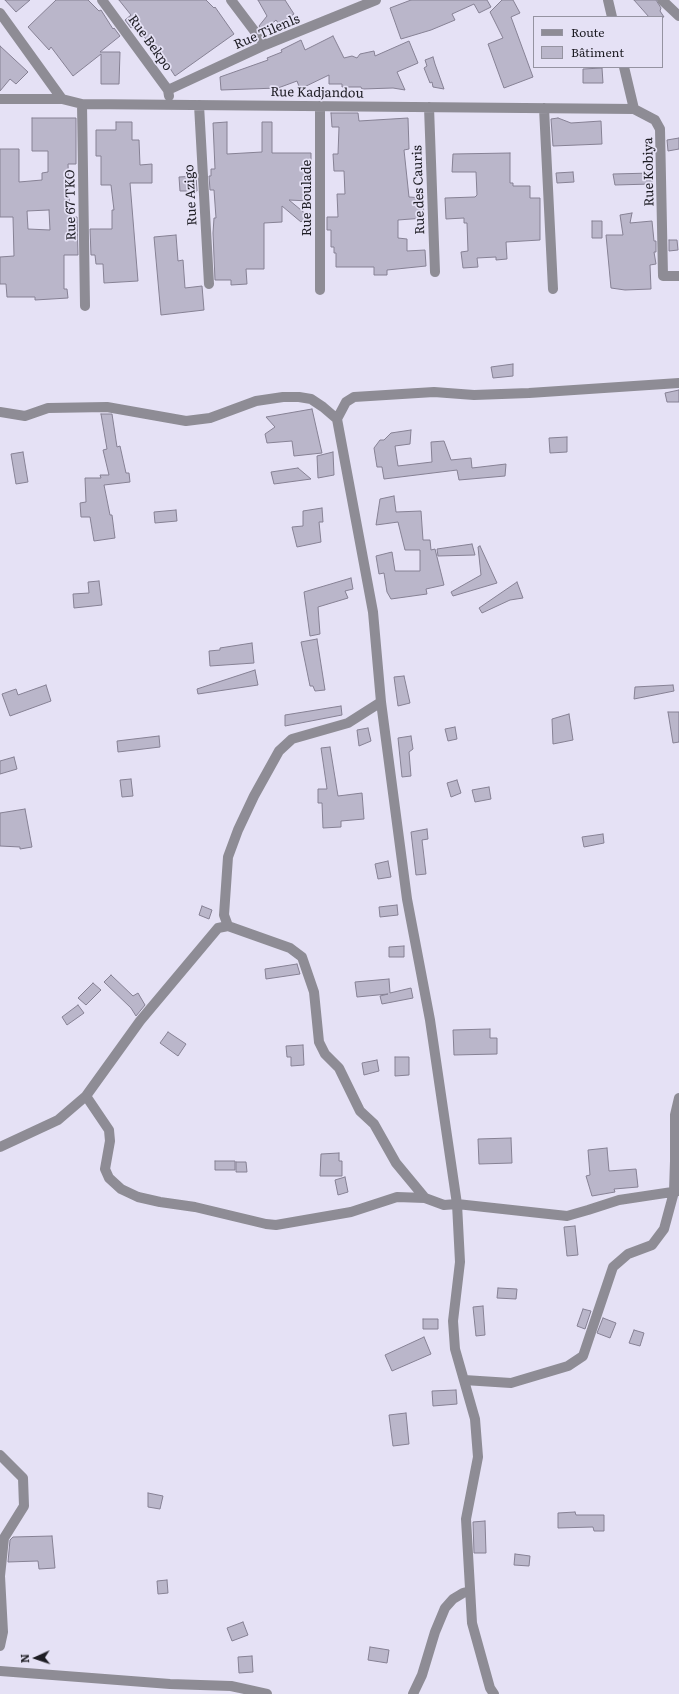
<!DOCTYPE html>
<html>
<head>
<meta charset="utf-8">
<style>
	body { margin:0 }
	#map { position:relative; width:679px; height:1694px; overflow:hidden; background:#e5e1f5; font-family:Literata,serif }
	canvas { display:block }
	.legend { position:absolute; left:533px; top:16px; width:130px; height:52px; box-sizing:border-box; background:#e5e1f5; border:1px solid #9593a1; margin:0; padding:5px 7px; list-style:none; font-size:12px; color:#1e1d24 }
	.legend li { display:flex; align-items:center; gap:8px; height:20px }
	.legend b { width:20px; border:1px solid #9593a1 }
	.north { position:absolute; left:16px; top:1638px; width:40px; height:40px; -webkit-text-stroke:3px #e5e1f5; paint-order:stroke; rotate:267deg; font-size:11px; font-weight:700; line-height:16px; text-align:center; color:#1e1d24 }
	.north::after { content:''; display:block; margin:auto; width:14px; height:18px; background:#1e1d24; clip-path:polygon(50% 0,100% 100%,50% 72%,0 100%) }
</style>
</head>
<body>
<div id="map">
<canvas width="679" height="1694"></canvas>
<ul class="legend">
<li><b style="height:5px;background:#8e8c95"></b>Route</li>
<li><b style="height:11px;background:#bab6ca"></b>Bâtiment</li>
</ul>
<div class="north">N</div>
</div>
<script>
const ctx = document.querySelector('canvas').getContext('2d');
ctx.lineJoin = 'round';
function paint(path, color) { ctx.fillStyle = color; ctx.fill(path, 'evenodd'); }
const toPath = rows => new Path2D(rows.map(r => 'M' + r).join(''));
function trace(path, color, width, dash) { ctx.strokeStyle = color; ctx.lineWidth = width; ctx.lineCap = dash ? 'butt' : 'round'; ctx.setLineDash(dash || []); ctx.stroke(path); }
function label(font, color, halo, rows, align = 'center') {
  ctx.font = font + ' Literata,serif'; ctx.lineWidth = 3.5; ctx.setLineDash([]); ctx.textBaseline = 'middle'; ctx.strokeStyle = halo; ctx.fillStyle = color; for (const [text, x, y, turn = 0] of rows) {
    ctx.save(); ctx.translate(x, y); ctx.rotate((+turn || 0) * Math.PI / 180); ctx.textAlign = isNaN(turn) ? turn : align; if (halo) ctx.strokeText(text, 0, 0); ctx.fillText(text, 0, 0); ctx.restore();
  }
}
const building = toPath([
	[5,0,30,0,16,12,5,0],
	[56,0,88,0,99,11,101,10,113,29,114,28,120,36,100,52,120,52,119,84,101,84,101,54,73,76,51,47,49,50,28,27,56,0],
	[119,0,206,0,214,8,215,7,234,34,175,76,152,41,149,43,135,25,131,28,125,20,131,15,119,0],
	[258,0,285,0,294,14,279,24,276,20,263,32,259,26,267,16,258,0],
	[411,0,487,0,491,7,479,13,474,4,452,14,455,20,431,30,401,39,390,8,411,0],
	[502,0,513,0,520,13,511,17,533,77,504,88,488,44,503,38,490,12,502,0],
	[634,0,656,0,661,8,660,11,664,17,649,17,634,0],
	[333,36,344,58,352,56,357,58,360,54,374,51,375,56,409,41,418,63,397,72,405,90,393,88,362,89,361,87,342,87,342,84,329,84,329,75,300,89,297,81,278,88,221,90,220,77,268,60,267,58,282,52,281,50,301,40,305,50,333,36],
	[0,46,28,72,16,84,10,79,0,91,0,46],
	[433,57,435,64,444,89,433,87,432,82,430,83,424,68,427,66,425,60,433,57],
	[602,68,603,83,583,83,583,69,602,68],
	[331,113,358,113,359,121,408,118,409,149,404,150,409,197,423,198,424,218,398,220,398,238,407,239,407,251,425,250,426,266,387,270,387,275,374,275,374,267,336,267,336,253,334,253,334,247,331,247,331,230,327,230,327,217,338,217,337,194,345,194,344,171,334,171,333,154,338,154,339,127,332,127,331,113],
	[32,118,76,118,76,164,68,164,70,217,77,217,78,255,64,255,64,289,67,289,68,298,35,300,35,297,7,297,6,284,0,284,0,257,14,256,13,217,0,217,0,149,19,149,19,182,42,180,42,173,48,172,48,151,32,151,32,118],
	[49,210,50,230,28,229,27,211,49,210],
	[558,118,571,123,601,121,602,144,553,146,551,119,558,118],
	[116,122,132,122,132,140,139,140,140,165,152,164,152,183,130,183,138,281,104,283,103,264,96,264,95,255,91,255,90,229,112,229,112,210,114,210,111,185,101,185,101,156,96,156,96,130,116,130,116,122],
	[227,122,227,154,262,152,262,122,272,122,272,153,311,153,311,168,307,168,309,201,289,200,307,215,301,222,282,206,282,222,264,223,264,269,246,269,247,284,231,285,231,280,215,280,213,233,214,218,216,218,214,190,210,190,209,176,211,176,211,169,215,169,213,123,227,122],
	[679,138,679,149,668,151,667,140,679,138],
	[510,153,510,183,513,183,513,186,530,186,530,198,540,198,540,240,506,242,507,259,496,260,496,257,477,258,478,267,463,268,461,252,468,251,467,223,464,223,464,218,446,219,445,198,475,197,477,195,476,172,452,172,453,154,510,153],
	[573,172,574,182,557,183,556,173,573,172],
	[652,173,652,184,615,185,613,174,652,173],
	[196,176,197,191,180,191,179,177,196,176],
	[632,213,630,223,652,221,654,241,656,241,656,252,654,252,656,264,650,265,651,289,625,290,611,288,606,235,623,235,620,215,632,213],
	[592,221,602,221,602,238,592,238,592,221],
	[176,235,178,261,183,260,185,288,202,286,204,310,161,315,154,237,176,235],
	[669,240,677,240,678,250,669,251,669,240],
	[513,364,513,376,493,378,491,367,513,364],
	[679,390,679,402,667,402,665,393,679,390],
	[312,409,322,453,294,456,292,441,267,443,265,434,275,427,266,417,312,409],
	[101,414,112,414,117,447,120,446,126,473,129,473,130,482,104,485,110,515,112,515,115,538,94,541,90,517,81,517,80,503,86,502,85,478,101,478,100,475,109,475,103,450,107,449,101,414],
	[411,430,410,444,395,446,398,466,432,462,431,442,444,441,451,460,471,458,472,468,506,464,505,476,459,480,457,470,384,479,382,467,377,467,374,448,380,440,384,440,391,433,411,430],
	[567,437,567,452,550,453,549,438,567,437],
	[23,452,28,482,16,484,11,454,23,452],
	[333,452,334,475,318,478,317,456,333,452],
	[298,468,311,479,274,484,271,472,298,468],
	[394,496,396,512,421,511,423,540,430,540,431,550,435,549,444,585,426,589,427,594,391,599,387,592,384,573,379,574,376,556,392,552,395,571,420,571,420,550,405,550,398,522,376,525,380,499,394,496],
	[322,508,323,522,319,522,321,542,297,547,292,527,303,526,303,511,322,508],
	[176,510,177,521,155,523,154,512,176,510],
	[472,544,475,555,438,556,437,549,472,544],
	[480,546,497,583,453,596,451,592,481,575,478,547,480,546],
	[351,578,353,589,345,591,348,598,318,607,320,634,310,636,304,592,351,578],
	[99,581,102,605,74,608,73,594,89,593,88,582,99,581],
	[517,582,523,598,510,600,482,613,479,608,517,582],
	[317,639,325,690,315,691,313,686,310,686,301,642,317,639],
	[252,643,254,663,210,666,209,651,220,650,220,648,252,643],
	[255,670,258,685,198,694,197,689,255,670],
	[404,676,410,703,398,706,394,677,404,676],
	[46,685,51,701,10,716,2,694,16,689,18,695,46,685],
	[673,685,674,691,634,699,635,687,673,685],
	[341,706,342,715,285,726,285,715,341,706],
	[668,712,679,712,679,742,673,743,668,712],
	[569,714,573,740,553,744,552,719,569,714],
	[455,727,457,739,448,741,445,729,455,727],
	[368,728,371,741,359,746,357,730,368,728],
	[159,736,160,747,118,752,117,741,159,736],
	[411,736,413,749,409,752,411,776,402,777,398,738,411,736],
	[330,747,338,796,362,793,364,819,341,821,341,827,323,828,322,803,318,803,318,789,327,789,321,748,330,747],
	[14,757,17,769,0,774,0,761,14,757],
	[131,779,133,796,122,797,120,780,131,779],
	[457,780,461,793,451,797,447,783,457,780],
	[489,787,491,799,475,802,472,790,489,787],
	[25,809,32,847,20,849,20,847,0,846,0,813,25,809],
	[427,829,428,839,422,840,426,874,416,875,411,832,427,829],
	[603,834,604,843,584,847,582,837,603,834],
	[388,861,391,877,378,879,375,864,388,861],
	[397,905,398,915,380,917,379,907,397,905],
	[202,906,212,910,209,919,199,915,202,906],
	[404,946,404,957,389,957,389,947,404,946],
	[297,964,300,974,266,979,265,969,297,964],
	[111,975,133,996,138,993,145,1005,136,1016,131,1008,104,982,111,975],
	[389,979,390,993,411,988,413,998,382,1004,380,996,388,994,357,997,355,982,389,979],
	[93,983,101,990,86,1005,78,998,93,983],
	[78,1005,84,1013,67,1025,62,1017,78,1005],
	[490,1029,490,1038,497,1038,497,1054,454,1055,453,1030,490,1029],
	[168,1032,186,1044,178,1056,160,1043,168,1032],
	[303,1045,304,1065,291,1066,291,1057,287,1057,286,1046,303,1045],
	[395,1057,409,1057,409,1075,395,1076,395,1057],
	[377,1060,379,1071,364,1075,362,1063,377,1060],
	[511,1138,512,1163,479,1164,478,1139,511,1138],
	[607,1148,609,1171,636,1169,638,1187,614,1189,615,1192,592,1196,586,1176,590,1175,588,1150,607,1148],
	[339,1153,339,1161,342,1161,342,1176,320,1176,321,1154,339,1153],
	[215,1161,235,1161,235,1170,215,1170,215,1161],
	[236,1162,246,1162,247,1172,236,1172,236,1162],
	[345,1177,348,1192,338,1195,335,1180,345,1177],
	[575,1226,578,1255,567,1256,564,1227,575,1226],
	[498,1288,517,1289,516,1299,497,1298,498,1288],
	[483,1306,485,1335,476,1336,473,1307,483,1306],
	[583,1309,591,1311,585,1329,577,1326,583,1309],
	[603,1318,616,1323,610,1338,597,1333,603,1318],
	[423,1319,438,1319,438,1329,423,1329,423,1319],
	[634,1330,644,1333,640,1346,629,1343,634,1330],
	[424,1337,431,1354,392,1371,385,1355,424,1337],
	[456,1390,457,1404,433,1406,432,1391,456,1390],
	[406,1413,409,1444,393,1446,389,1415,406,1413],
	[148,1493,163,1496,160,1509,148,1507,148,1493],
	[575,1512,576,1515,604,1515,604,1531,594,1531,593,1527,558,1528,558,1513,575,1512],
	[485,1521,486,1553,474,1553,473,1522,485,1521],
	[52,1536,55,1568,39,1569,38,1561,8,1562,10,1540,13,1537,52,1536],
	[515,1554,530,1556,529,1566,514,1565,515,1554],
	[167,1580,168,1593,158,1594,157,1581,167,1580],
	[243,1622,248,1635,232,1641,227,1628,243,1622],
	[370,1647,389,1650,387,1663,368,1660,370,1647],
	[252,1656,253,1672,239,1673,238,1657,252,1656]
]);
paint(building, '#bab6ca');
trace(building, '#868194', 1);
trace(toPath([
	[102,0,168,90,169,96],
	[231,0,265,45],
	[608,0,612,17],
	[662,0,679,16],
	[0,13,62,99],
	[624,67,634,109],
	[168,90,265,45,376,0],
	[0,99,62,99,82,104,634,109,655,120,660,129,663,276,679,276],
	[82,104,85,306],
	[199,105,209,284],
	[320,106,320,290],
	[429,107,435,272],
	[544,108,553,289],
	[0,412,25,416,48,408,107,407,186,421,210,418,256,401,283,397,299,397,311,399,323,407,337,419,346,402,354,397,434,392,474,395,529,393,679,383],
	[337,419,373,612,381,702,407,899,430,1020,457,1204,460,1262,453,1321,455,1349,475,1419,478,1457,466,1519,472,1623,490,1688,494,1694],
	[381,702,348,723,292,739,279,751,254,796,238,830,228,857,224,915,228,926,290,948,302,957,314,992,319,1042,325,1054,339,1068,360,1111,374,1124,396,1163,425,1198,444,1205,457,1204,567,1216,588,1210,619,1200,679,1191],
	[86,1096,109,1130,110,1141,105,1169,109,1178,121,1189,138,1197,160,1202,195,1207,266,1224,276,1225,351,1212,397,1197,425,1198],
	[0,1147,58,1120,86,1096,140,1021,218,928,228,926],
	[464,1380,511,1383,568,1366,583,1356,613,1267,628,1254,652,1245,664,1229,674,1192,675,1161,675,1115,679,1098],
	[0,1455,23,1478,24,1506,4,1538,0,1576,3,1632,0,1646],
	[0,1671,170,1684,231,1686,267,1694],
	[413,1694,422,1675,435,1632,445,1608,453,1599,463,1593,470,1591]
]), '#8e8c95', 10);
label('13px', '#1e1d24', '#e5e1f5', [
	["Rue Tilenls",267,32,-23],
	["Rue Bekpo",150,43,54],
	["Rue Kadjandou",317,93,1],
	["Rue Kobiya",649,172,-91],
	["Rue des Cauris",419,190,-92],
	["Rue Azigo",191,195,-93],
	["Rue Boulade",307,198,-90],
	["Rue 67 TKO",71,205,-91]
]);
</script>
</body>
</html>
